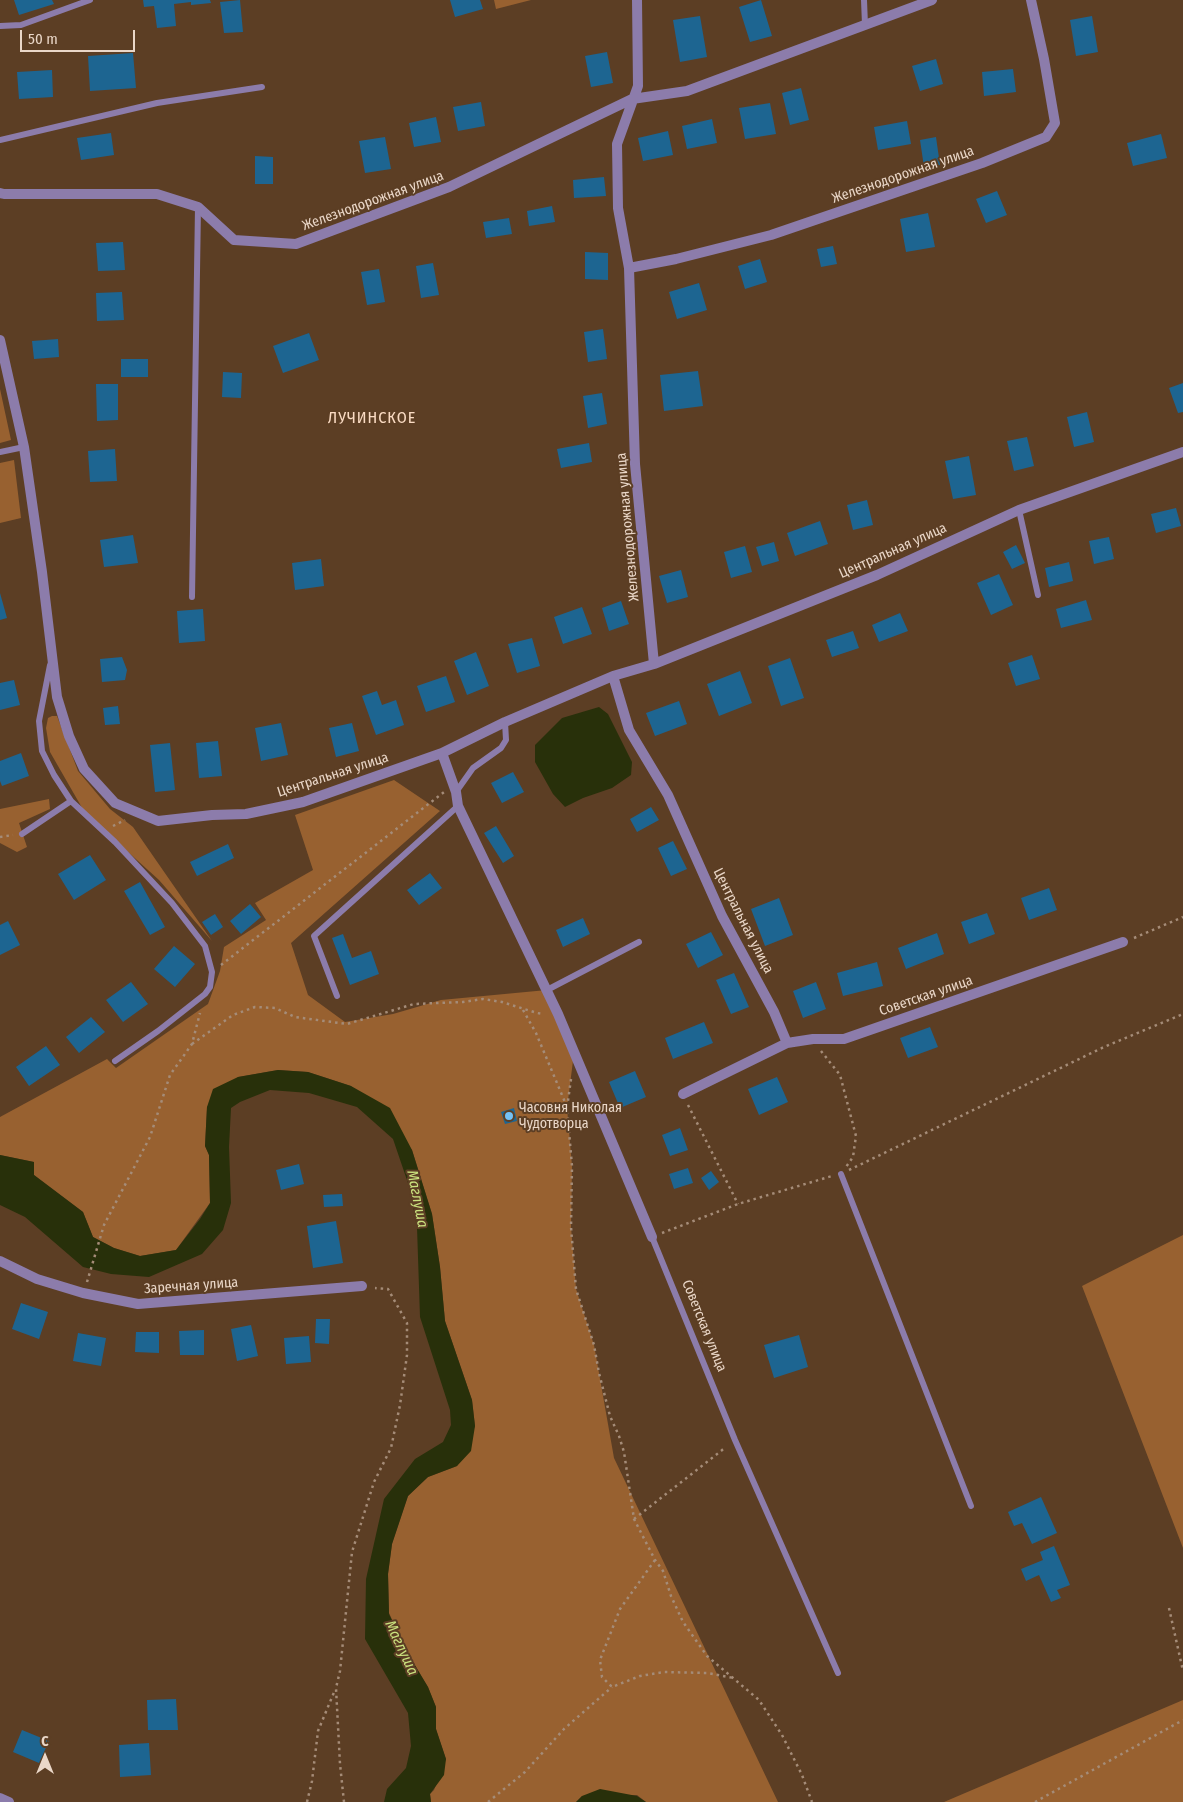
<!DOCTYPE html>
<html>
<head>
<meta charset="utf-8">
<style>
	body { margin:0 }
	#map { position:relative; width:1183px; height:1802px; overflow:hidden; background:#5c3e24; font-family:"Fira Sans Condensed",sans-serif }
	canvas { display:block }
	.north { position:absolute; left:20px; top:1732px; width:50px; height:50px; -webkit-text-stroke:4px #5c3e24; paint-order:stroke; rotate:0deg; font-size:14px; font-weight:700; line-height:20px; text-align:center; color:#ead7c8 }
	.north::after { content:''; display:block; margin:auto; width:18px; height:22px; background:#ead7c8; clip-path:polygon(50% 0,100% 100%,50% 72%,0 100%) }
	.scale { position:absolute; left:20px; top:30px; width:115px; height:22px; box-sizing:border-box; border:2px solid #ead7c8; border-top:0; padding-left:6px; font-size:15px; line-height:18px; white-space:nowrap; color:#ead7c8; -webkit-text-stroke:4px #5c3e24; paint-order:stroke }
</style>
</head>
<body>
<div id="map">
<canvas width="1183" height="1802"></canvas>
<div class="north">С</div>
<div class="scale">50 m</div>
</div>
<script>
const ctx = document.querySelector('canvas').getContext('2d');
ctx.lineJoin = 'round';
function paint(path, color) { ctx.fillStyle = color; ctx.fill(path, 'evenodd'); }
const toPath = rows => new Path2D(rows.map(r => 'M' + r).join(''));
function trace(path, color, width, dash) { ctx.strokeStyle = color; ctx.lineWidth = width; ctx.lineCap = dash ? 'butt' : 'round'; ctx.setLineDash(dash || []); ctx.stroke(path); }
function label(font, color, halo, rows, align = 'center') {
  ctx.font = font + ' "Fira Sans Condensed",sans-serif'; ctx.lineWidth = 4; ctx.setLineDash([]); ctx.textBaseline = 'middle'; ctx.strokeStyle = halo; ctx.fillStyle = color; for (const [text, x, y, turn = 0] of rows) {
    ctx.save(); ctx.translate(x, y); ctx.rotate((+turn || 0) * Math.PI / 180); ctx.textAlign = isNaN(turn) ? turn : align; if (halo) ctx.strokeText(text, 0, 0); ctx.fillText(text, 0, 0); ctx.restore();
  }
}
paint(toPath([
	[494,0,531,0,496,9],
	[0,389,11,440,0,443],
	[14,460,21,518,0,523,0,463],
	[52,716,57,716,78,771,110,809,133,827,212,941,159,880,85,813,50,752,46,728,48,718],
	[394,780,440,811,291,943,308,995,345,1022,393,1014,441,1000,547,990,574,1053,567,1108,572,1166,571,1227,576,1289,594,1345,614,1458,778,1802,646,1802,637,1795,582,1796,576,1802,431,1802,430,1794,434,1790,446,1759,436,1729,436,1707,428,1687,407,1652,389,1613,388,1574,392,1544,408,1496,428,1477,457,1466,475,1426,472,1400,445,1321,440,1267,432,1214,412,1150,351,1086,308,1072,278,1070,238,1077,207,1107,205,1146,209,1155,210,1203,176,1250,140,1256,114,1248,93,1237,83,1212,34,1175,34,1162,0,1155,0,1117,107,1059,116,1068,208,1004,220,971,224,947,266,920,255,903,313,870,295,815],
	[49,799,50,809,19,823,27,847,17,852,0,843,0,809],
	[1183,1235,1183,1548,1082,1286],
	[1183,1700,1183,1802,944,1802]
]), '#986130');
paint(toPath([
	[599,707,608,714,632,762,631,775,612,788,583,798,565,807,553,794,535,762,535,745,562,718],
	[278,1070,308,1072,351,1086,390,1108,412,1150,432,1214,440,1267,445,1321,472,1400,475,1426,471,1451,457,1466,428,1477,408,1496,392,1544,388,1574,389,1614,407,1652,428,1687,436,1707,436,1729,446,1759,444,1775,430,1794,431,1802,384,1802,387,1789,406,1768,411,1746,408,1713,365,1639,366,1579,384,1499,415,1459,443,1442,451,1425,450,1410,420,1317,417,1227,409,1186,393,1139,357,1107,309,1093,270,1090,240,1102,231,1108,229,1147,231,1203,223,1230,202,1254,149,1277,111,1274,83,1267,25,1217,0,1205,0,1155,34,1162,34,1175,83,1212,93,1237,114,1248,140,1256,176,1250,200,1219,210,1203,209,1155,205,1146,207,1107,213,1089,238,1077],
	[600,1789,637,1796,646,1802,576,1802,582,1796]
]), '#28300a');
paint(toPath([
	[14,0,52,0,54,4,19,15],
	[143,0,210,0,211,3,191,5,191,2,174,4,176,26,157,28,154,6,144,7],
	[240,0,243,32,224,33,220,2],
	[450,0,480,0,483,9,455,17],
	[761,0,772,36,750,42,739,7],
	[700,16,707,57,680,62,673,20],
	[1092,16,1098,52,1076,56,1070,20],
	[607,52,613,83,591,87,585,56],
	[133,53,136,88,90,91,88,56],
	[936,59,943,84,920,91,912,66],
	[1013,69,1016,92,984,96,982,72],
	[52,70,53,97,19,99,17,72],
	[801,88,809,120,790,125,782,93],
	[481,102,485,126,458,131,453,107],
	[770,103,776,134,745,139,739,108],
	[436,117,441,142,414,147,409,123],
	[712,119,717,143,687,149,682,126],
	[907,121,911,144,878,150,874,127],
	[668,131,673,155,643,161,638,138],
	[111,133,114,155,81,160,77,138],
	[1161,134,1167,158,1133,166,1127,143],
	[385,137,391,169,365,173,359,141],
	[936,137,940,165,924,167,920,140],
	[255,156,273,157,273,184,255,184],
	[604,177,606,196,574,198,573,180],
	[997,191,1007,215,986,223,976,199],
	[552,206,555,222,529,226,527,211],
	[928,213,935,247,906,252,900,219],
	[509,218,512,234,486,238,483,222],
	[123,242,125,270,98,271,96,243],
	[833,246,837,264,821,267,817,249],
	[585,252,608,253,608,280,585,279],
	[760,259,767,282,745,289,738,266],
	[433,263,439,295,421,298,416,266],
	[379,269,385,302,367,305,361,272],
	[699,283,707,310,677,319,669,292],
	[122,292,124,320,97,321,96,293],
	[603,329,607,359,588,362,584,332],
	[309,333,319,360,283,373,273,346],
	[58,339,59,357,34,359,32,341],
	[121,359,148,359,148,377,121,377],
	[698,371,703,406,664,411,660,375],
	[223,372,242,373,241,398,222,397],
	[1183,383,1183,412,1178,413,1169,388],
	[96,384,118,384,118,420,97,421],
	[602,393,607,424,588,428,583,396],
	[1087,412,1094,442,1074,447,1067,417],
	[1027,437,1034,466,1014,471,1007,441],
	[589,443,592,462,561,468,557,449],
	[115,449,117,481,90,482,88,451],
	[969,456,976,495,953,499,945,461],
	[867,500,873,525,853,530,847,505],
	[1176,508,1181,526,1156,533,1151,514],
	[820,521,828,544,795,556,787,533],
	[133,535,138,563,104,567,100,540],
	[1109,537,1114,559,1094,564,1089,541],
	[774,542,779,561,762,566,756,547],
	[1016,545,1025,563,1012,569,1003,552],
	[745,546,752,572,731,578,724,552],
	[321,559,324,586,295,590,292,563],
	[1069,562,1073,581,1049,587,1045,568],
	[681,570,688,597,667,603,659,576],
	[999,574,1013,605,991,615,977,583],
	[0,593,7,618,0,620],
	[1086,600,1092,620,1061,628,1056,609],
	[621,601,629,624,609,631,602,608],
	[582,607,592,634,563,644,554,617],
	[203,609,205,641,179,643,177,611],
	[900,613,908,631,879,642,872,625],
	[853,631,859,648,832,657,826,640],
	[532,638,540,666,517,673,508,644],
	[476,652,489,686,467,695,454,661],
	[1032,655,1040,679,1016,686,1008,663],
	[122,657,127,670,125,680,102,682,100,659],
	[790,658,804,698,781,706,768,666],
	[740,671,752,703,719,716,707,684],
	[446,676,455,702,426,712,417,686],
	[14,680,20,705,0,710,0,683],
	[377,691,382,705,396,700,404,725,376,735,362,696],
	[679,701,687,724,655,736,646,713],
	[118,706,120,724,105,725,103,708],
	[281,723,288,755,261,761,255,728],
	[352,723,359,751,336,757,329,728],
	[218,741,222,776,199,778,196,743],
	[170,743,175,790,155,792,150,745],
	[21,753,29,776,2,786,0,781,0,761],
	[513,772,524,792,502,803,491,783],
	[651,807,659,820,637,832,630,819],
	[496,826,514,856,503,863,484,833],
	[673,841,687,869,671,876,658,848],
	[228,844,234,858,197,876,190,862],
	[90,855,106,880,74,900,58,874],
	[430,873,442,888,419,905,407,890],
	[140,882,165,927,150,935,124,891],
	[1049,888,1057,910,1029,920,1021,898],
	[779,898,793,935,765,946,751,909],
	[250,904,261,917,241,934,230,921],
	[987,913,995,934,969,944,961,922],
	[215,914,223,927,211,935,202,922],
	[583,918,590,934,563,947,556,930],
	[8,921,20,945,0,955,0,925],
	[711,932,723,955,698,968,686,944],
	[937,933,944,954,906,969,898,948],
	[343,934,352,958,371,951,379,974,350,985,332,938],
	[174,946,195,964,175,987,154,969],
	[877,962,883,986,843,996,837,973],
	[734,973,749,1007,731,1014,716,980],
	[131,982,148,1004,123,1022,106,1000],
	[816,982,826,1009,803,1018,793,991],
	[91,1017,105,1032,79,1053,66,1037],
	[704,1022,713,1043,673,1059,665,1038],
	[930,1027,938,1047,908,1058,900,1038],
	[46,1046,60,1065,29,1086,16,1067],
	[635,1071,646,1097,620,1108,609,1082],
	[777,1077,788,1102,759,1115,748,1089],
	[514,1108,517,1121,505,1124,501,1112],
	[680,1128,688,1150,670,1156,662,1135],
	[299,1164,304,1184,281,1190,276,1170],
	[688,1168,693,1183,674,1189,669,1174],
	[711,1171,719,1182,709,1190,701,1178],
	[342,1194,343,1206,324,1207,323,1195],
	[336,1221,343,1263,313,1268,307,1226],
	[21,1303,48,1312,39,1339,12,1329],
	[316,1319,330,1319,329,1344,315,1343],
	[251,1325,258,1356,237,1361,231,1329],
	[204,1330,204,1355,180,1355,179,1331],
	[136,1332,159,1332,159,1353,135,1352],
	[78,1333,106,1338,101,1366,73,1361],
	[799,1335,808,1367,774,1378,764,1345],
	[309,1336,311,1362,286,1364,284,1338],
	[1041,1497,1057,1533,1032,1544,1022,1523,1014,1526,1008,1512],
	[1054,1546,1070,1585,1057,1590,1061,1598,1051,1602,1039,1575,1026,1581,1021,1569,1043,1560,1040,1552],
	[176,1699,178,1730,148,1730,147,1700],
	[22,1730,49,1741,39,1763,13,1752],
	[149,1743,151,1775,120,1777,119,1745]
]), '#1d6591');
trace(toPath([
	[113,826,125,820],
	[0,837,13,835],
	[1134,938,1183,917],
	[221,965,444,792],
	[523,1010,536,1033,567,1107],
	[192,1044,233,1015,255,1007,275,1008,295,1017,347,1024,414,1004,463,1002,483,999,502,1002,537,1013,544,1014],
	[821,1051,840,1075,856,1136,853,1157,846,1167],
	[571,1079,567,1108,572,1166,571,1227,576,1289,594,1345,599,1373,610,1416,619,1436,624,1452,634,1519,655,1560,663,1571,671,1596,683,1622,707,1656,759,1700,782,1735,802,1775,812,1802],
	[688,1105,738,1204],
	[849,1170,1104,1047,1183,1014],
	[662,1233,738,1204,832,1176],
	[87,1282,104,1225,150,1137,170,1075,192,1044,200,1013],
	[634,1519,726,1447],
	[655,1560,620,1609,600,1660,602,1677,612,1687,640,1676,664,1672,707,1673,734,1678],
	[1169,1608,1183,1671],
	[307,1802,312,1781,318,1731,335,1690],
	[344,1802,340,1764,336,1688,340,1671,352,1552,374,1482,391,1448,400,1405,407,1355,407,1323,388,1289,375,1288],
	[488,1802,525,1772,564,1729,612,1687],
	[1035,1802,1183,1720]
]), '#a58c78', 2.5, [2.5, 4]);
trace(toPath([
	[864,0,865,25],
	[0,26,21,25,90,0],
	[0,140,157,103,262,87],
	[0,452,24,447],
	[1019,510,1038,595],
	[192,597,198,207],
	[50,665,39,721,42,751,54,775,71,801,115,842,172,903,205,946,212,972,210,987,205,994,158,1031,115,1061],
	[456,792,473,768,501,748,506,740,505,722],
	[22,834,71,801],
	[547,990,639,942],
	[337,996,314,936,458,806],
	[841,1174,971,1506],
	[652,1237,735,1440,838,1673]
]), '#8c7cab', 6);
trace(toPath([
	[637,0,638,86,617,144,618,208,629,268,635,464,654,664],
	[0,193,4,194,157,194,198,207,234,240,296,244,449,187,632,99,687,91,932,0],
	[629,268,676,259,771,235,982,163,1046,137,1055,123,1044,59,1031,0],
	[0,340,24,447,42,572,57,697,69,736,84,769,115,803,158,821,212,815,246,814,303,802,442,753,505,722,613,676,654,664,877,575,1019,510,1183,452],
	[613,676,629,730,668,795,722,916,774,1012,787,1043],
	[442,753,456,792,458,806,558,1014,652,1237],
	[683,1094,787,1043,813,1039,844,1039,1123,942],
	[0,1261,37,1279,83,1293,138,1304,362,1286],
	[0,1798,9,1802]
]), '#8c7cab', 10);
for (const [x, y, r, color] of [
	[509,1116,5,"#73c1f6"]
]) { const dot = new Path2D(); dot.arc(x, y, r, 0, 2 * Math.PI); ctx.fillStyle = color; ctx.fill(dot); trace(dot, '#5c3e24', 2); }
label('14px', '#ead7c8', '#5c3e24', [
	["Железнодорожная улица",903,175,-19],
	["Железнодорожная улица",373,201,-20],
	["Железнодорожная улица",628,527,-95],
	["Центральная улица",893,551,-24],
	["Центральная улица",333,775,-18],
	["Центральная улица",743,921,63],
	["Советская улица",926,996,-19],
	["Заречная улица",191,1286,-4],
	["Советская улица",704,1326,68]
]);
label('14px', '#ead7c8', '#5c3e24', [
	["Часовня Николая",519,1108],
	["Чудотворца",519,1124]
], 'left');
label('italic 15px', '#cae17e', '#5c3e24', [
	["Маглуша",417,1199,79],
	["Маглуша",401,1648,65]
]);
ctx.letterSpacing = '1px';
label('16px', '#fadbc3', '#5c3e24', [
	["ЛУЧИНСКОЕ",372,419]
]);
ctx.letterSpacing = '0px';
</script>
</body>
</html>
